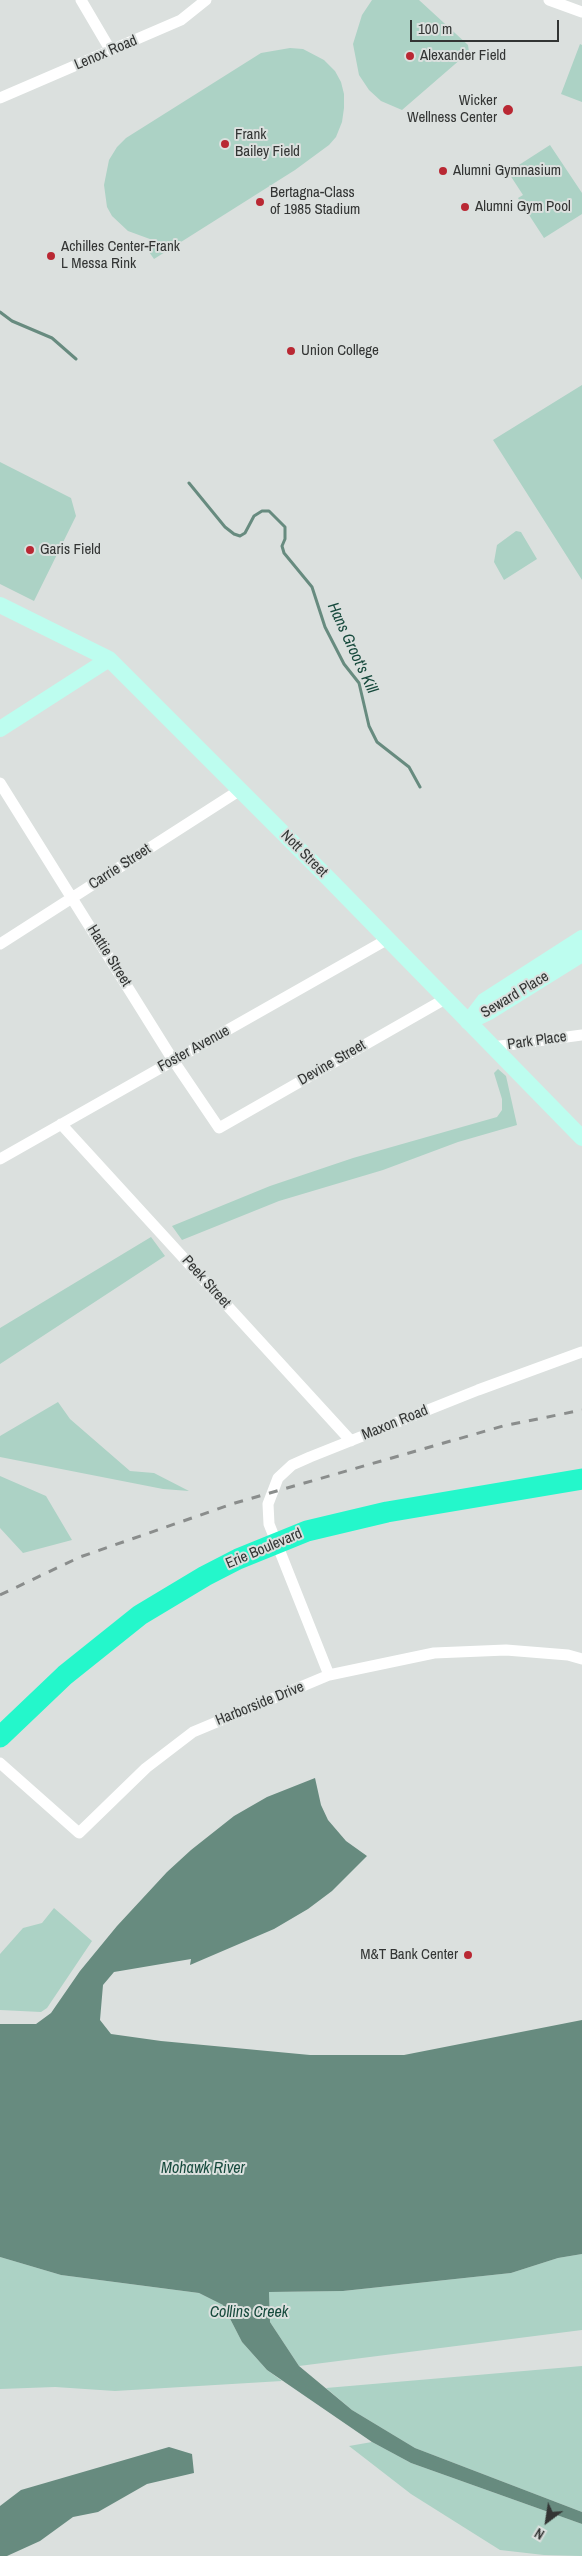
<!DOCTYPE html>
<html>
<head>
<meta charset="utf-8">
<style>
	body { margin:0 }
	#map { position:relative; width:582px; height:2556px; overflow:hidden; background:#dbe0de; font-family:"Archivo Narrow",sans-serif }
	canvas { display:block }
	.north { position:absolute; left:522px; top:2496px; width:50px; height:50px; -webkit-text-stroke:4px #dbe0de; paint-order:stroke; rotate:211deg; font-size:14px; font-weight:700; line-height:20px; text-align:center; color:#333534 }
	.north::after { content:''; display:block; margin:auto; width:18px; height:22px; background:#333534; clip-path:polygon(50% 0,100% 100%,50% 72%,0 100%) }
	.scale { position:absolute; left:410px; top:20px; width:149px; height:22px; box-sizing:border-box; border:2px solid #333534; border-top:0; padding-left:6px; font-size:15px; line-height:18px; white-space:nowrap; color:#333534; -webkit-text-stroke:4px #dbe0de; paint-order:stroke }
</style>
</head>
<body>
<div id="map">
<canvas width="582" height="2556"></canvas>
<div class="north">N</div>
<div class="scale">100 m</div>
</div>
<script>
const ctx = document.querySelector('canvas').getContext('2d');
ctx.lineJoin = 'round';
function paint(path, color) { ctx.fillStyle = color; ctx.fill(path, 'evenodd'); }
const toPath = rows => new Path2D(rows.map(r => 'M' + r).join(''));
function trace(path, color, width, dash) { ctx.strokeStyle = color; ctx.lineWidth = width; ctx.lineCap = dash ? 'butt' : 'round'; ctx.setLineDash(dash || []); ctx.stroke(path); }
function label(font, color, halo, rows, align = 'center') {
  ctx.font = font + ' "Archivo Narrow",sans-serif'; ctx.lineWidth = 4; ctx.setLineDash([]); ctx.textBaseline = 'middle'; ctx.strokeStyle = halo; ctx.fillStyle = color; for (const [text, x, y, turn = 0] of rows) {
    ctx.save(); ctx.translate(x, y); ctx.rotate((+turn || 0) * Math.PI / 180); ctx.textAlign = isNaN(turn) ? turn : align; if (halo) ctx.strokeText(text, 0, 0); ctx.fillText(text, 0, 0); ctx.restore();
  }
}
paint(toPath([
	[372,0,419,0,468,45,469,52,402,110,381,101,369,90,359,75,353,44,362,15],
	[580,44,582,45,582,102,561,94],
	[290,48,303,49,324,60,335,71,341,82,344,94,344,108,342,122,336,137,329,145,295,170,154,259,147,249,158,242,128,231,112,216,107,207,104,185,109,160,117,147,126,138,261,53],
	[550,145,582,193,582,214,544,238,518,198,523,195,508,172],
	[582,385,582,580,493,440],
	[0,462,71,498,76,516,34,601,0,584],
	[516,531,521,532,537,559,504,580,494,562,497,545],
	[498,1069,506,1076,517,1125,458,1142,383,1170,279,1201,182,1240,172,1226,270,1186,353,1158,497,1117,502,1110,502,1099,494,1073],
	[151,1237,165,1256,0,1364,0,1328],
	[58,1402,70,1419,130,1471,154,1473,189,1491,163,1489,0,1457,0,1436],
	[0,1476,46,1496,72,1540,23,1553,0,1528],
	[54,1908,92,1941,47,2008,41,2012,0,2010,0,1954,23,1928,42,1923],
	[582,2254,582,2330,299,2366,270,2322,269,2292,343,2291,511,2273,558,2258],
	[0,2257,61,2275,199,2293,223,2305,242,2342,267,2370,282,2381,115,2391,55,2387,0,2389],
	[582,2366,582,2512,415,2448,352,2410,326,2388],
	[372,2442,411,2463,582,2524,582,2556,544,2555,500,2550,411,2494,349,2446]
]), '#acd2c5');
paint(toPath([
	[315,1778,321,1805,328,1820,346,1841,367,1856,332,1891,308,1909,274,1929,190,1965,191,1959,114,1972,103,1985,100,2020,111,2034,161,2041,310,2055,404,2055,582,2020,582,2254,558,2258,511,2273,343,2291,269,2292,270,2322,299,2366,352,2410,415,2448,582,2512,582,2524,411,2463,372,2442,267,2370,242,2342,223,2305,199,2293,61,2275,0,2257,0,2024,36,2024,51,2013,80,1971,117,1926,167,1872,191,1850,234,1816,267,1797],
	[169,2447,192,2454,194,2473,147,2484,98,2512,73,2517,40,2541,7,2556,0,2556,0,2506,21,2490]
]), '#678b7f');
trace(toPath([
	[0,312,12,321,52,338,76,359],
	[189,483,225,527,234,534,240,536,245,533,254,516,262,511,269,511,285,527,285,539,282,546,284,553,312,587,325,627,344,664,359,683,369,726,377,742,409,767,420,787]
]), '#678b7f', 3);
trace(toPath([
	[81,0,111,51],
	[549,0,582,12],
	[0,98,181,20,206,0],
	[0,783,173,1060,219,1128,445,999],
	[0,944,240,790],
	[493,1047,582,1035],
	[61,1124,351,1441],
	[0,1159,388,939],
	[329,1675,269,1524,268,1504,278,1478,292,1465,310,1457,478,1390,582,1352],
	[0,1763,79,1833,146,1768,193,1732,329,1675,434,1653,506,1650,568,1655,582,1659]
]), '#fff', 11);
trace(toPath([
	[0,605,109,659,329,879,582,1138],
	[0,729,109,659],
	[470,1021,489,1012,582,954],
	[468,1022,484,1001,582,938]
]), '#bdfdef', 16);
trace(toPath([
	[0,1737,65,1675,140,1615,205,1576,238,1559,307,1531,387,1512,582,1479]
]), '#24f7cb', 21);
trace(toPath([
	[0,1595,80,1557,235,1503,503,1426,582,1410]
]), '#8a8d8c', 3, [9, 9]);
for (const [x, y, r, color] of [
	[410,56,5,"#b92833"],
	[508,110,6,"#b92833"],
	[225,144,5,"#b92833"],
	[443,171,5,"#b92833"],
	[260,202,5,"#b92833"],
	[465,207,5,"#b92833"],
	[51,256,5,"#b92833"],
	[291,351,5,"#b92833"],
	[30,550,5,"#b92833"],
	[468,1955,5,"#b92833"]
]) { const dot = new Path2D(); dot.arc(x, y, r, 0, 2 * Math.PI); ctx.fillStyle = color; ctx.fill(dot); trace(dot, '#dbe0de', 2); }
label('15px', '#333534', '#dbe0de', [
	["Lenox Road",106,53,-23],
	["Nott Street",304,854,45],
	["Carrie Street",120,867,-33],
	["Hattie Street",109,956,58],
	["Seward Place",515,995,-31],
	["Park Place",537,1041,-8],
	["Foster Avenue",194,1049,-29],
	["Devine Street",332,1063,-30],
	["Peek Street",206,1282,48],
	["Maxon Road",395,1423,-22],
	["Erie Boulevard",264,1549,-23],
	["Harborside Drive",260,1704,-22]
]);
label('15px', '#333534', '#dbe0de', [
	["Alexander Field",420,56],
	["Wicker",497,101,"right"],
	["Wellness Center",497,118,"right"],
	["Frank",235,135],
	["Bailey Field",235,152],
	["Alumni Gymnasium",453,171],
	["Bertagna-Class",270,193],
	["of 1985 Stadium",270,210],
	["Alumni Gym Pool",475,207],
	["Achilles Center-Frank",61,247],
	["L Messa Rink",61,264],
	["Union College",301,351],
	["Garis Field",40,550],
	["M&T Bank Center",458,1955,"right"]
], 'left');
label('italic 16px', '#174a3d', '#dbe0de', [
	["Hans Groot's Kill",352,648,65],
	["Mohawk River",203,2169],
	["Collins Creek",249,2313]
]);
</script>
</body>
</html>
